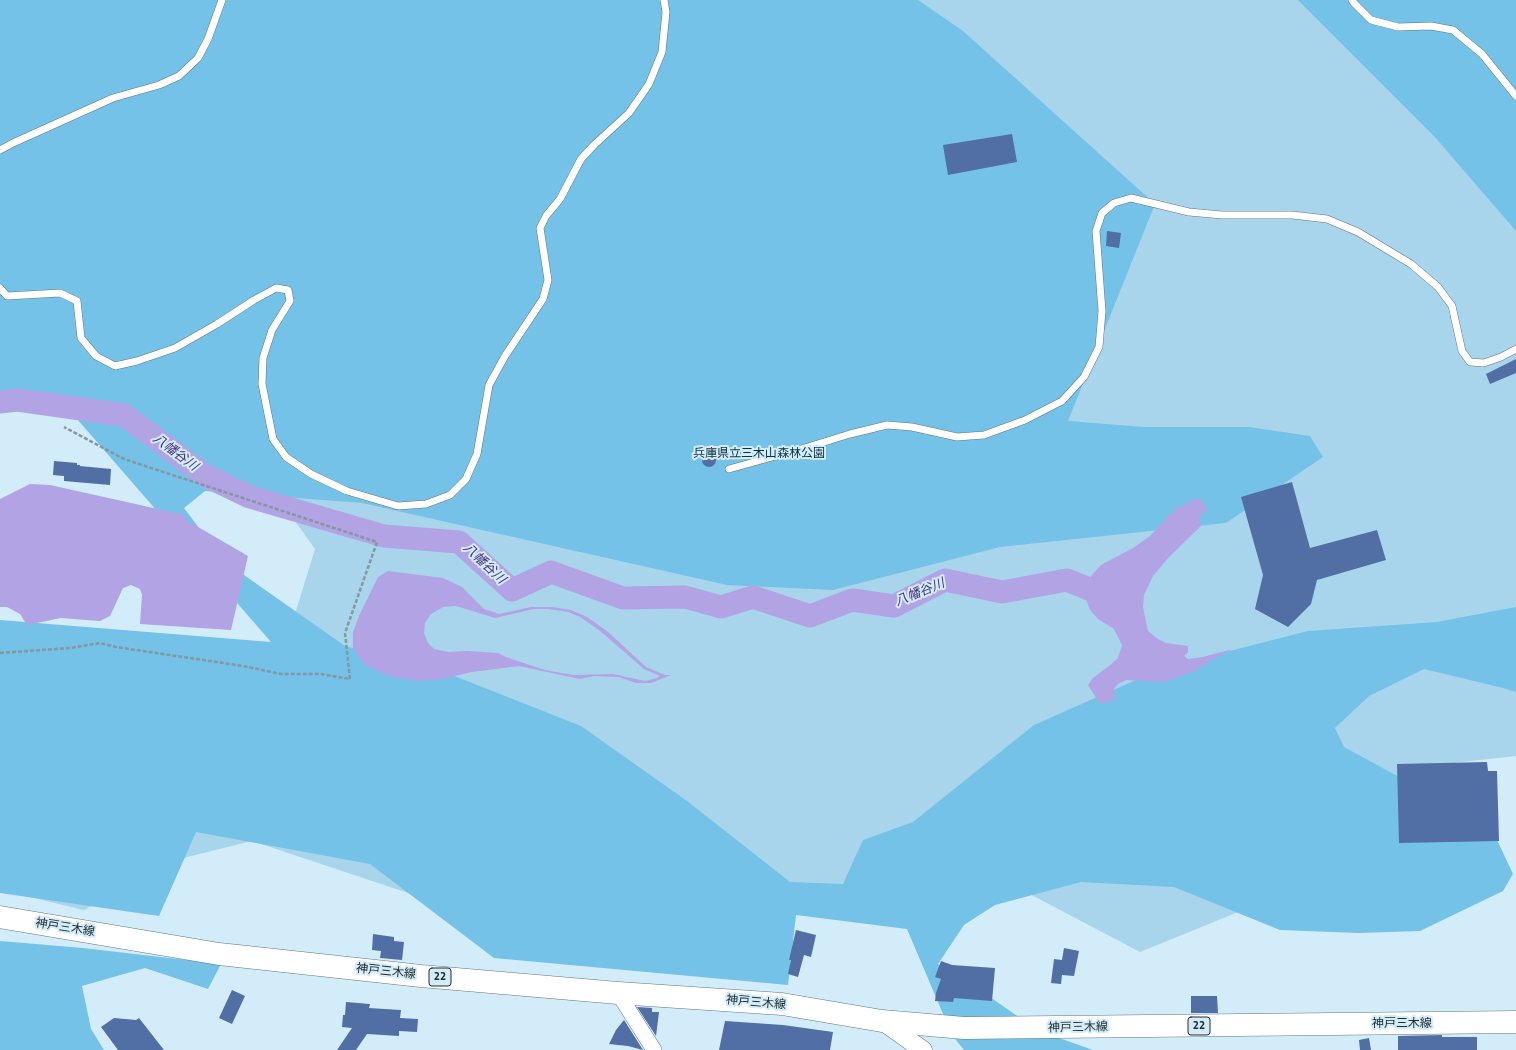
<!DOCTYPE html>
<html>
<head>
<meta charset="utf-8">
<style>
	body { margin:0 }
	canvas { display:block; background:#d3ecf9 }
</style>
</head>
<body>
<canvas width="1516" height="1050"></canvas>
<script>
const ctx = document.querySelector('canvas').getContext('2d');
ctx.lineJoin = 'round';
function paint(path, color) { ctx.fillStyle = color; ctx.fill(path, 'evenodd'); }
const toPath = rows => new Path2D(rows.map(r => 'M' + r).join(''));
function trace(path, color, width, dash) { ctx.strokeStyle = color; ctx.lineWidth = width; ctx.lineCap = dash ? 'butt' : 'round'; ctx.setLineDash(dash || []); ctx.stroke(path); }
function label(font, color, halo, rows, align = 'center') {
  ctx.font = font + ' "Titillium Web","Noto Sans JP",sans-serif'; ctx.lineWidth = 4; ctx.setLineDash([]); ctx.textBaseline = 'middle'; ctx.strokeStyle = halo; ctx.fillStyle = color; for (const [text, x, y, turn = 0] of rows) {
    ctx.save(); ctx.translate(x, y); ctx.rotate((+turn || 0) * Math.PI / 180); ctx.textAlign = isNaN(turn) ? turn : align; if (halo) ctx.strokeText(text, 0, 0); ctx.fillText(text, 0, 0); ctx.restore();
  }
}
paint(toPath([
	[0,0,1500,0,1516,24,1516,756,1415,767,1307,884,1140,952,1024,891,788,907,423,898,252,841,187,857,84,910,13,893,0,639,279,666,315,549,292,517,105,437]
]), '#a8d5eb');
paint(toPath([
	[0,0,918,0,963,31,1155,204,1068,421,1144,427,1249,427,1310,436,1323,457,1226,523,1000,547,833,590,727,585,362,503,205,491,184,508,224,561,345,646,452,675,581,726,687,801,790,882,843,884,863,840,913,822,1034,725,1163,668,1308,631,1437,622,1516,607,1516,692,1503,688,1424,669,1369,696,1335,728,1344,747,1458,809,1490,825,1513,874,1503,891,1420,931,1358,933,1280,930,1174,887,1081,882,995,905,964,925,938,964,958,975,1039,1031,1093,1050,964,1050,952,1035,907,929,796,915,788,985,494,958,370,864,196,832,159,916,0,893,0,620,271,642,57,396,0,395],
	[1298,0,1516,0,1516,231,1434,136],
	[0,941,83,948,221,964,208,989,145,968,82,986,91,1029,104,1050,0,1050]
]), '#74c2e7');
paint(toPath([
	[30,484,50,485,185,515,186,520,248,556,231,630,140,624,142,595,140,589,131,585,123,588,110,616,100,621,61,618,27,625,20,614,7,607,0,607,0,499],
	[1197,498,1204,502,1207,512,1199,515,1201,526,1169,557,1153,576,1144,595,1143,607,1148,631,1158,639,1166,643,1188,646,1188,652,1184,656,1188,659,1203,657,1232,649,1208,662,1197,670,1165,682,1126,680,1118,684,1114,689,1115,700,1100,704,1088,685,1093,678,1109,666,1118,658,1122,645,1114,629,1098,619,1090,610,1083,591,1085,583,1101,565,1133,548,1150,536,1174,510],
	[388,571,443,578,462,587,484,609,499,614,531,607,552,607,571,610,587,617,607,631,646,667,665,675,671,675,651,683,636,683,619,677,594,676,580,679,519,666,472,672,437,680,417,681,389,676,364,664,353,649,353,632,359,616,378,577],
	[456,606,495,618,534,609,548,609,568,612,580,617,599,630,644,669,660,676,657,678,645,681,613,674,573,675,545,670,506,657,498,653,467,651,448,652,434,649,428,643,424,633,425,623,431,614,443,607]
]), '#b2a3e4');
trace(toPath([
	[0,402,17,400,124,415,206,476,250,497,384,536,459,542,512,590,551,572,623,598,685,597,721,607,753,597,810,616,852,600,894,606,945,580,1002,592,1067,580,1089,589]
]), '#b2a3e4', 23);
paint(toPath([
	[1012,134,1017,162,948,175,943,145],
	[1107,231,1121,233,1119,248,1106,246],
	[1516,359,1516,373,1490,384,1486,374],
	'702 460a7 7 0 1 1 14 0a7 7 0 1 1-14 0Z',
	[54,461,77,463,77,465,80,465,80,466,111,469,110,485,64,481,64,476,53,475],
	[1292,482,1310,548,1377,530,1386,560,1317,580,1311,604,1288,627,1255,609,1263,575,1241,497],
	[1487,762,1488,771,1497,771,1499,841,1399,843,1397,764],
	[796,930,816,935,811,957,804,955,798,977,788,974,791,960,789,960],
	[373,934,394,937,394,941,404,942,402,960,380,958,381,951,372,950],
	[1064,948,1079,951,1074,976,1062,975,1061,984,1051,983,1054,959,1062,960],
	[941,961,952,965,995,968,992,1001,954,998,953,1002,935,1001,936,993,941,979,935,977],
	[232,990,245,996,232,1024,219,1018],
	[1191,996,1217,996,1218,1013,1191,1013],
	[346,1002,370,1004,369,1008,401,1010,400,1018,418,1019,417,1032,399,1031,399,1036,367,1034,356,1050,337,1050,352,1028,342,1027,343,1015,345,1015],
	[637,1007,652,1008,652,1012,659,1012,656,1036],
	[114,1018,136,1020,139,1018,164,1050,118,1050,101,1027],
	[624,1020,643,1050,628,1046,609,1044,616,1030],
	[725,1021,783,1025,833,1032,830,1050,719,1050],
	[1442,1035,1442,1037,1477,1037,1477,1050,1398,1050,1398,1036],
	[1369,1038,1371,1050,1360,1050,1359,1040]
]), '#516ea5');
const service = toPath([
	[1352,0,1354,3,1371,20,1398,27,1431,26,1453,30,1482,54,1516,96],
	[0,150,13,143,113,98,159,85,179,76,198,58,208,39,222,0],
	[0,288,7,296,60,293,77,301,81,338,96,356,115,366,137,361,175,348,217,324,254,300,276,288,288,290,290,301,272,330,263,358,262,384,273,439,286,457,311,474,347,491,398,506,426,504,450,495,466,479,477,454,489,385,505,356,543,299,548,280,540,228,546,216,560,199,581,159,594,145,629,113,649,84,662,52,666,12,664,0],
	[729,469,808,447,850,434,887,425,912,427,957,437,984,435,1025,420,1062,401,1084,377,1099,347,1102,311,1096,231,1102,213,1114,203,1131,198,1189,212,1222,215,1292,215,1327,219,1358,232,1411,264,1438,287,1452,306,1462,351,1470,362,1484,363,1501,357,1516,349]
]);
const minor = toPath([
	[618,993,654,1050]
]);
const tertiary = toPath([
	[882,1021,923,1050]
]);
const primary = toPath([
	[0,917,219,954,421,976,618,993,782,1004,882,1021,964,1028,1516,1022]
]);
trace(service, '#607681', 8);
trace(minor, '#607681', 16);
trace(tertiary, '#607681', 19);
trace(primary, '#607681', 23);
trace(toPath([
	[0,653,70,648,100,643,116,647,243,666,281,674,321,674,350,679,345,633,377,542,124,459,64,427]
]), '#8597a0', 2.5, [4, 2]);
trace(service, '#fff', 7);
trace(minor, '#fff', 15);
trace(tertiary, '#fff', 18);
trace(primary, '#fff', 22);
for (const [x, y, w] of [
	[440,977,22],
	[1199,1026,22]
]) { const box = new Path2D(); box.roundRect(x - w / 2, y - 9, w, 18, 3); ctx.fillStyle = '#d3ecf9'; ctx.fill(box); trace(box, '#212b2f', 1); }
label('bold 11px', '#212b2f', null, [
	["22",440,977],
	["22",1199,1026]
]);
label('12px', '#0b303f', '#d3ecf9', [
	["兵庫県立三木山森林公園",759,454]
]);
label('12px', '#212b2f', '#d3ecf9', [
	["神戸三木線",65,928,9],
	["神戸三木線",386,972,6],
	["神戸三木線",756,1003,5],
	["神戸三木線",1402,1024],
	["神戸三木線",1078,1028,-1]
]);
label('italic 13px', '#482f7b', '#d3ecf9', [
	["八幡谷川",175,453,37],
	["八幡谷川",484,564,43],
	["八幡谷川",920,593,-22]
]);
</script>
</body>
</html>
